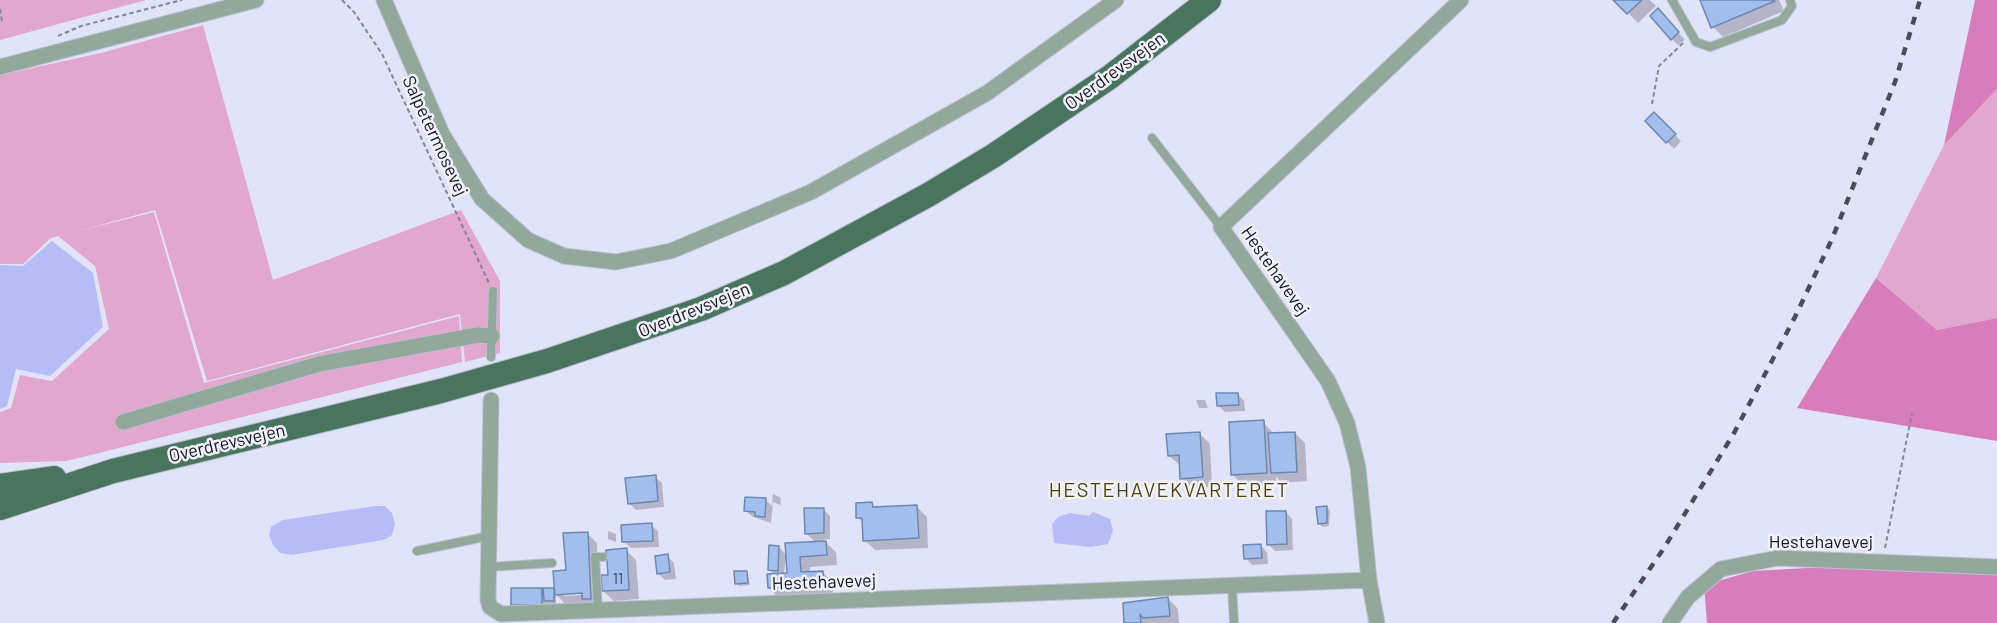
<!DOCTYPE html>
<html>
<head>
<meta charset="utf-8">
<style>
	body { margin:0 }
	canvas { display:block; background:#e1e4f9 }
</style>
</head>
<body>
<canvas width="1997" height="623"></canvas>
<script>
const ctx = document.querySelector('canvas').getContext('2d');
ctx.lineJoin = 'round';
function paint(path, color) { ctx.fillStyle = color; ctx.fill(path, 'evenodd'); }
const toPath = rows => new Path2D(rows.map(r => 'M' + r).join(''));
function trace(path, color, width, dash) { ctx.strokeStyle = color; ctx.lineWidth = width; ctx.lineCap = dash ? 'butt' : 'round'; ctx.setLineDash(dash || []); ctx.stroke(path); }
function label(font, color, halo, rows, align = 'center') {
  ctx.font = font + ' Barlow,sans-serif'; ctx.lineWidth = 5; ctx.setLineDash([]); ctx.textBaseline = 'middle'; ctx.strokeStyle = halo; ctx.fillStyle = color; for (const [text, x, y, turn = 0] of rows) {
    ctx.save(); ctx.translate(x, y); ctx.rotate((+turn || 0) * Math.PI / 180); ctx.textAlign = isNaN(turn) ? turn : align; if (halo) ctx.strokeText(text, 0, 0); ctx.fillText(text, 0, 0); ctx.restore();
  }
}
paint(toPath([
	[0,0,146,0,0,40],
	[203,25,273,280,461,210,500,281,500,353,465,362,460,314,207,381,155,210,75,232,154,212,204,383,459,316,462,362,67,461,0,463,0,412,11,408,20,375,52,381,109,329,95,266,58,236,51,238,23,264,0,264,0,75,101,53],
	[1997,89,1997,318,1937,330,1876,278,1944,145]
]), '#e1a7cd');
paint(toPath([
	[1975,0,1997,0,1997,89,1944,145],
	[1876,278,1937,330,1997,318,1997,441,1797,408],
	[1861,565,1997,570,1997,623,1707,623,1704,585,1753,571]
]), '#d87dbc');
paint(toPath([
	[52,241,93,273,103,327,50,376,16,369,7,406,0,409,0,265,23,266],
	[375,506,385,506,392,513,395,524,392,535,384,540,291,555,280,553,273,545,269,535,271,527,283,520],
	[1093,512,1110,519,1113,530,1108,544,1091,547,1054,543,1052,524,1058,517,1070,513,1089,516]
]), '#b6bcf6');
paint(toPath([
	[1615,0,1650,0,1656,6,1638,23],
	[1701,0,1779,0,1784,11,1723,37,1713,27],
	[1665,17,1685,40,1678,45,1672,39],
	[1654,114,1681,141,1674,149,1647,121],
	[1238,394,1244,401,1245,411,1225,412,1218,405],
	[1196,400,1205,400,1208,408,1199,408],
	[1263,422,1274,434,1295,433,1305,443,1307,481,1282,483,1276,477,1276,483,1243,485,1233,475],
	[1200,434,1210,444,1212,487,1192,488,1182,478,1181,466,1169,456],
	[655,477,662,483,664,507,636,510,629,503],
	[773,494,781,498,780,505,773,502,771,523,753,517,746,511,766,500,772,506],
	[872,504,876,508,917,507,927,517,928,548,875,550,864,540,864,524,858,518],
	[1327,507,1330,510,1329,526,1322,527,1320,524],
	[823,509,830,516,830,539,823,540,836,552,837,565,810,567,810,573,822,572,833,582,833,595,779,598,769,588,775,575,769,570,779,547,786,555,784,575,788,575,787,545,816,543,806,533],
	[1286,512,1292,519,1293,550,1275,551,1268,544],
	[651,525,658,531,659,547,631,548,624,542],
	[608,531,616,534,616,542,608,539],
	[587,533,597,543,600,609,566,605,556,594,556,604,548,604,548,611,519,611,512,605,541,589,545,593,553,590,556,593],
	[589,591,589,594,564,596,564,593],
	[1261,546,1267,552,1268,564,1252,565,1246,558],
	[626,550,636,560,639,599,614,601,603,591],
	[667,556,674,563,676,579,665,580,658,573],
	[747,572,750,585,739,586,736,583],
	[1168,598,1178,609,1179,623,1126,623,1124,604]
]), '#0003');
const building = toPath([
	[1613,0,1642,0,1627,14,1613,0],
	[1700,0,1774,0,1775,1,1711,28,1700,0],
	[1658,8,1679,32,1671,40,1650,16,1658,8],
	[1654,112,1676,134,1666,143,1645,121,1654,112],
	[1216,393,1238,393,1239,405,1217,406,1216,393],
	[1264,420,1267,473,1231,475,1229,422,1264,420],
	[1200,432,1203,477,1180,479,1179,455,1168,456,1166,434,1200,432],
	[1295,432,1297,472,1271,473,1268,433,1295,432],
	[656,475,658,501,628,504,625,478,656,475],
	[745,497,766,498,765,517,755,516,755,512,744,511,745,497],
	[872,502,873,507,917,505,919,538,863,541,862,518,856,518,856,503,872,502],
	[1327,506,1327,523,1318,524,1316,507,1327,506],
	[804,508,824,508,824,533,805,534,804,508],
	[1266,511,1286,511,1287,544,1267,545,1266,511],
	[652,523,653,541,622,542,621,525,652,523],
	[588,532,591,599,582,599,582,593,555,595,553,571,566,570,563,533,588,532],
	[826,541,827,555,800,557,801,572,823,571,824,585,768,588,767,574,787,573,785,543,826,541],
	[1261,544,1262,558,1244,559,1243,545,1261,544],
	[769,545,779,546,778,571,768,570,769,545],
	[627,548,629,590,602,591,601,575,608,575,606,550,627,548],
	[668,554,670,572,657,574,655,556,668,554],
	[734,571,747,571,748,583,735,584,734,571],
	[511,588,542,588,542,605,511,605,511,588],
	[543,588,554,588,554,601,544,601,543,588],
	[1168,597,1170,616,1143,618,1140,614,1141,623,1124,623,1123,603,1168,597]
]);
paint(building, '#a2beec');
trace(building, '#6d87b2', 1.5);
const service = toPath([
	[1672,0,1696,42,1710,47,1782,20,1792,6,1790,0],
	[1152,138,1221,227],
	[491,357,493,291],
	[417,551,489,536],
	[489,567,552,563],
	[1232,585,1234,623],
	[598,610,595,557,603,557]
]);
const minor = toPath([
	[384,0,442,134,482,199,528,240,564,256,616,262,671,251,811,192,987,93,1116,0],
	[0,67,256,0],
	[491,400,488,600,490,607,501,614,1369,580,1377,623],
	[123,422,319,364,478,335,492,336],
	[1369,580,1358,467,1347,423,1328,381,1221,227,1461,0],
	[1670,623,1688,597,1721,569,1778,558,1997,567]
]);
const primary = toPath([
	[0,486,54,478],
	[0,508,113,471,441,391,547,361,701,309,784,273,928,195,993,156,1110,77,1209,0]
]);
trace(service, '#bcbfd3', 10);
trace(minor, '#bcbfd3', 17);
trace(primary, '#bcbfd3', 26);
trace(toPath([
	[342,0,354,12,382,54,489,283],
	[0,9,2,21],
	[58,36,81,26,182,0],
	[1652,104,1659,66,1683,43],
	[1885,548,1912,413]
]), '#838599', 2, [4.5, 3]);
trace(service, '#91a89b', 8);
trace(minor, '#91a89b', 15);
trace(primary, '#49745d', 24);
trace(toPath([
	[1613,623,1664,548,1734,433,1795,317,1832,239,1895,82,1920,0]
]), '#494b5e', 4.5, [8, 8]);
label('15px', '#373f58', null, [
	["11",618,579]
]);
label('18px', '#131527', '#f1f2fd', [
	["Overdrevsvejen",1115,71,-36],
	["Salpetermosevej",435,136,65],
	["Hestehavevej",1275,271,55],
	["Overdrevsvejen",694,310,-22],
	["Overdrevsvejen",227,443,-13],
	["Hestehavevej",1821,542],
	["Hestehavevej",824,582,-2]
]);
ctx.letterSpacing = '1.5px';
label('20px', '#4c4100', '#f1f2fd', [
	["HESTEHAVEKVARTERET",1169,490]
]);
ctx.letterSpacing = '0px';
</script>
</body>
</html>
